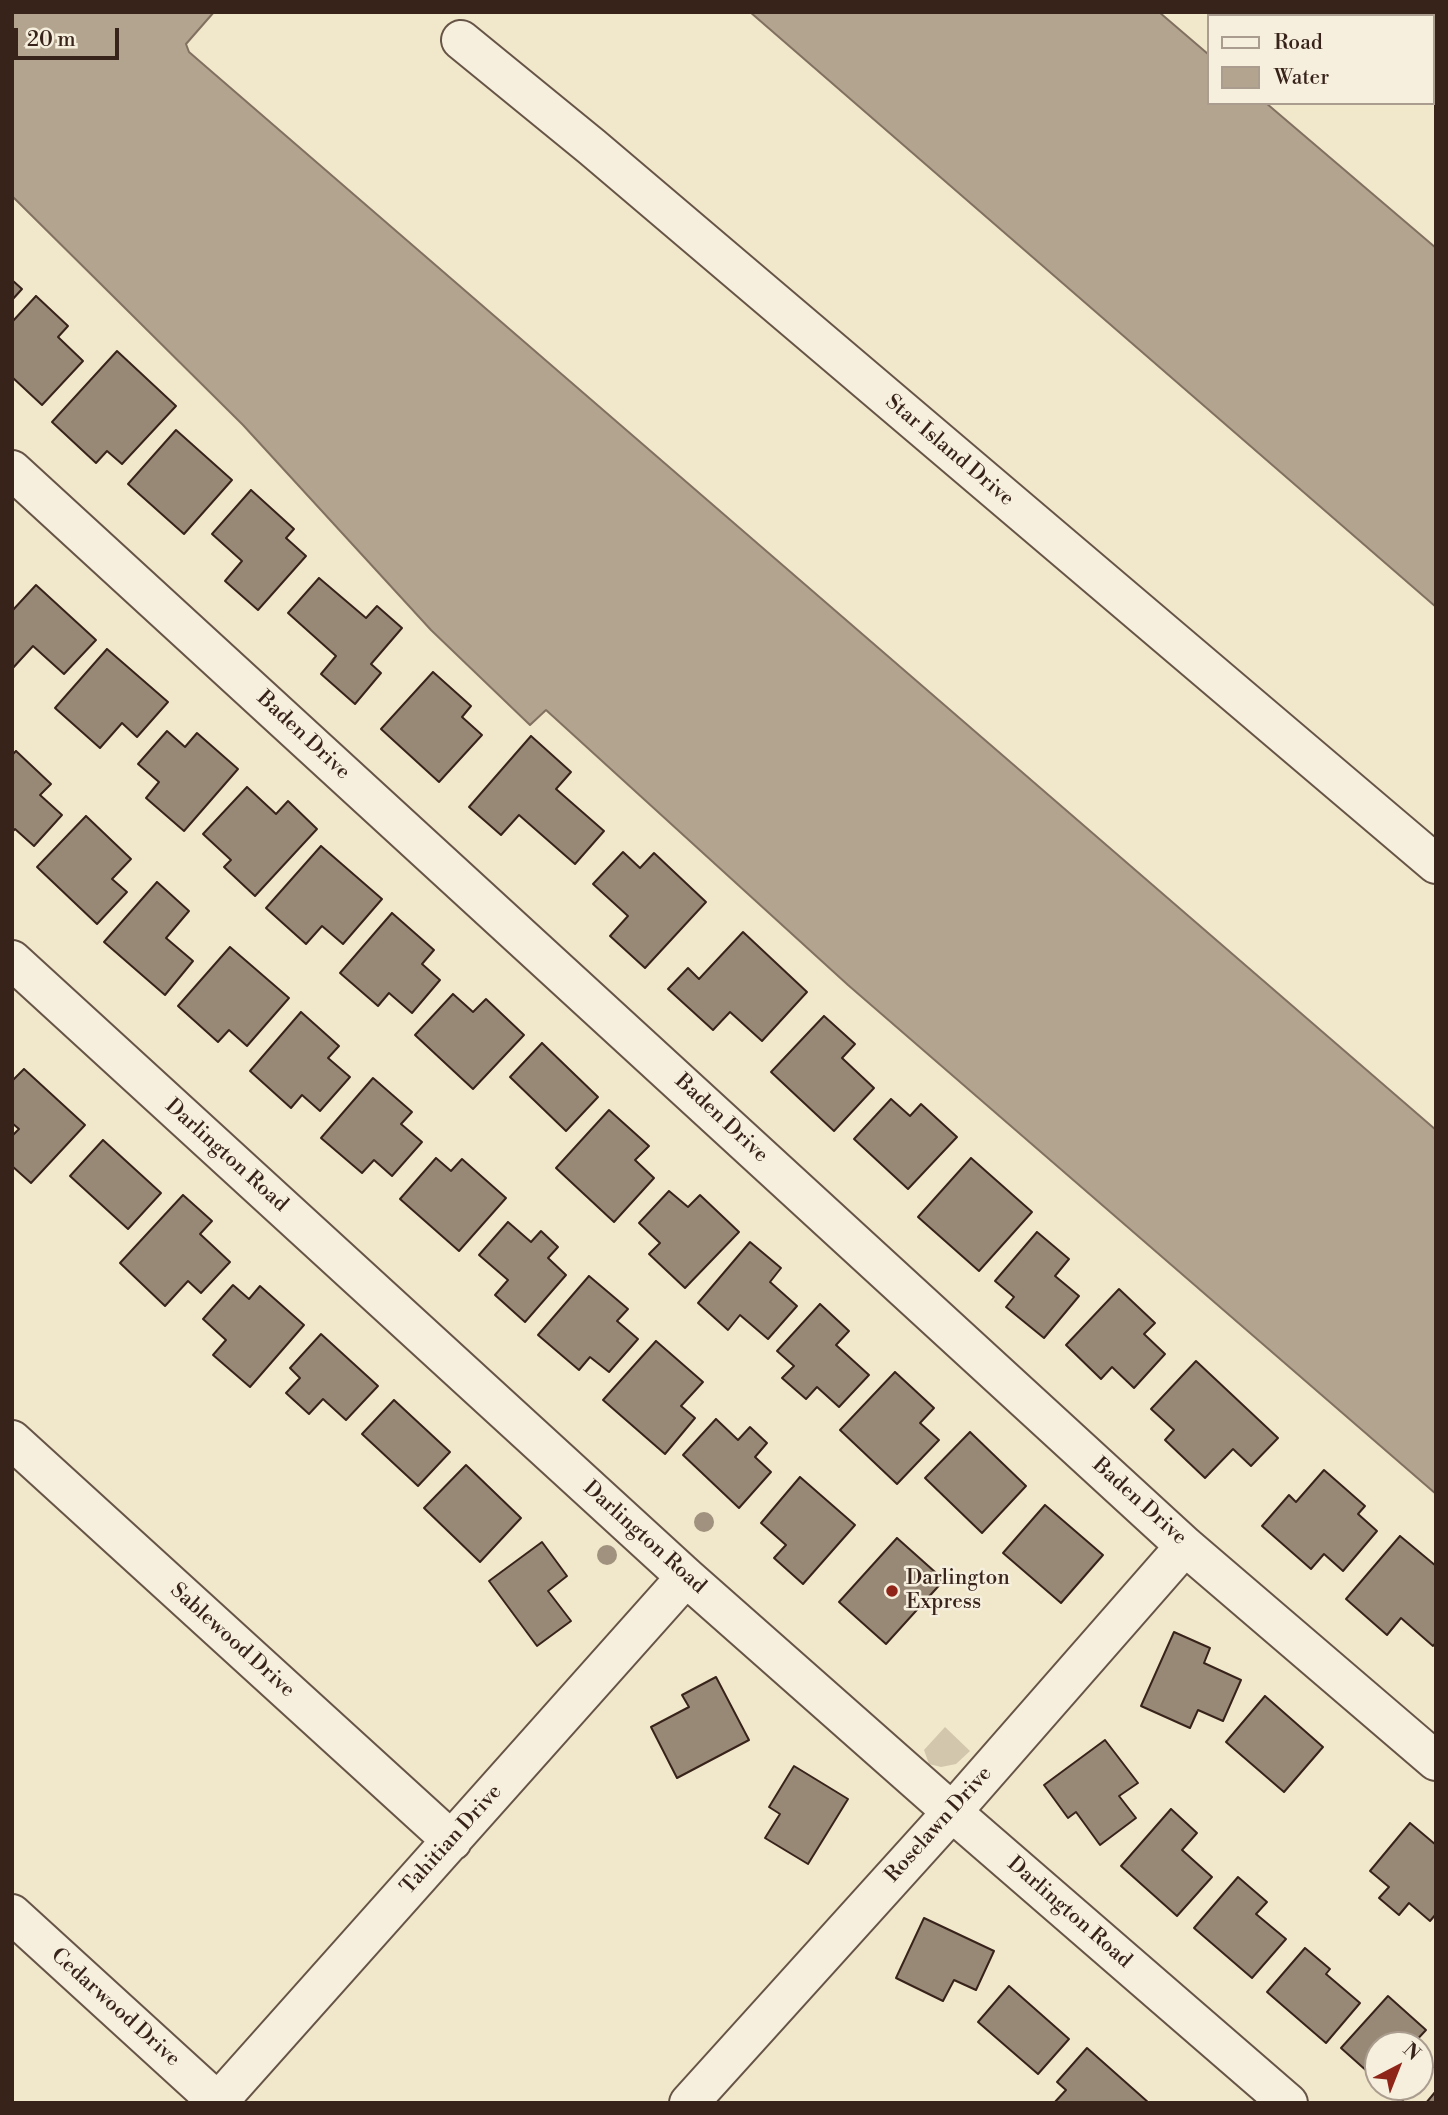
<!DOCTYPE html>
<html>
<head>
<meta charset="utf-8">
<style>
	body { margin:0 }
	#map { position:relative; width:1448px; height:2115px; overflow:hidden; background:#f1e7ca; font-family:"Libre Bodoni",serif }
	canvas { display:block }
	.frame { position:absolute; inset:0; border:14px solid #38231b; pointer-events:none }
	.legend { position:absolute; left:1207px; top:14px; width:228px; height:91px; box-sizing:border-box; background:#f6efdd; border:2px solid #aa9d8f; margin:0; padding:9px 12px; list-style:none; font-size:21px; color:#38231b }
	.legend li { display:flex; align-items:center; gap:14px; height:35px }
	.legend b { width:35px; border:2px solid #aa9d8f }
	.north { position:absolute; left:1364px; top:2031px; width:70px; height:70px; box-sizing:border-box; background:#f6efdd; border:2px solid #aa9d8f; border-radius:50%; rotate:42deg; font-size:19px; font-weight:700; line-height:28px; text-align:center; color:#38231b }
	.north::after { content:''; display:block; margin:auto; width:24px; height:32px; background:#8f2418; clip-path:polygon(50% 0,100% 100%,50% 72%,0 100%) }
	.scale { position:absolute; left:14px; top:28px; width:105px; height:32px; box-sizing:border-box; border:4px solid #38231b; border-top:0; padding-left:9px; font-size:21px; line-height:24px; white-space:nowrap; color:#38231b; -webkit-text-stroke:5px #f6efdd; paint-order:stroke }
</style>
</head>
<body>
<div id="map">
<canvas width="1448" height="2115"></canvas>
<div class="frame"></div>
<ul class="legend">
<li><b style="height:9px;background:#f6efdd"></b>Road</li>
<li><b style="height:19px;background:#b2a48e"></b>Water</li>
</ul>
<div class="north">N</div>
<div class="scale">20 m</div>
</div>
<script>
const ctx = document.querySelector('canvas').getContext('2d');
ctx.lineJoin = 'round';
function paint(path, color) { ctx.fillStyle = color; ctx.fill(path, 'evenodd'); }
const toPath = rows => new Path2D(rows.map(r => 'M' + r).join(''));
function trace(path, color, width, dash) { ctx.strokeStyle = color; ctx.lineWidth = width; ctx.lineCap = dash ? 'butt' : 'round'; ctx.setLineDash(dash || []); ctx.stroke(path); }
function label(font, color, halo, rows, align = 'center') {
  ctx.font = font + ' "Libre Bodoni",serif'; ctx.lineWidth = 5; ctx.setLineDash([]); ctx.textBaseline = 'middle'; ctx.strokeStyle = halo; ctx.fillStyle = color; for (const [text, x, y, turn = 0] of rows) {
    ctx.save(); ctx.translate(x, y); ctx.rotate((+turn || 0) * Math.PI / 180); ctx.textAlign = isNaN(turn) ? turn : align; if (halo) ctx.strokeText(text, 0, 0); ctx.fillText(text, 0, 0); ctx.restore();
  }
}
paint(toPath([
	[945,1727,970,1751,956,1764,941,1767,929,1764,924,1750]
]), '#d2c6ac');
const water = toPath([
	[12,12,214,12,186,44,189,52,1436,1130,1436,1494,848,985,546,710,530,725,431,630,243,425,12,196,12,12],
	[750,12,1159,12,1208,54,1208,103,1266,103,1436,248,1436,607,750,12]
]);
paint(water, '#b2a48e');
trace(water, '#817060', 2);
const building = toPath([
	[12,280,22,289,12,300,12,280],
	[36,296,68,326,58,337,83,361,42,405,12,377,12,322,36,296],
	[117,351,176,406,122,464,107,451,96,463,52,422,117,351],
	[176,430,232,480,184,534,128,484,176,430],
	[251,490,294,529,286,538,306,556,258,610,225,581,242,561,212,534,251,490],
	[319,578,366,618,377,606,402,628,371,664,381,673,355,704,321,674,336,656,288,613,319,578],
	[36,585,96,640,64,674,33,646,12,669,12,611,36,585],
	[107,649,168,702,137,737,122,723,100,748,55,708,107,649],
	[433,672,471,706,462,717,482,735,439,782,381,729,433,672],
	[167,731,185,747,197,733,238,769,184,831,146,798,159,782,138,764,167,731],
	[531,736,571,772,556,789,604,831,575,864,519,815,501,835,469,807,531,736],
	[16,751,51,784,40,795,62,815,34,846,15,829,12,832,12,755,16,751],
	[247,787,276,814,288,801,317,829,255,896,224,867,231,860,203,834,247,787],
	[86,816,131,859,112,879,127,892,97,924,37,867,86,816],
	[321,846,382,899,343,944,322,926,306,944,266,908,321,846],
	[623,852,640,868,654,853,706,902,645,968,610,936,628,916,593,884,623,852],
	[157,882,189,911,166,938,193,961,165,995,104,942,157,882],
	[392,913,434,950,422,964,440,980,412,1013,389,993,378,1006,340,973,392,913],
	[743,932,807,992,762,1041,730,1012,713,1030,668,989,688,968,699,979,743,932],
	[230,947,289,998,247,1046,229,1030,218,1042,178,1006,230,947],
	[453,994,473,1012,486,999,524,1035,473,1089,415,1035,453,994],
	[301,1012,339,1046,328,1058,350,1077,320,1111,302,1095,291,1108,250,1071,301,1012],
	[824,1016,855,1044,842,1058,874,1088,834,1131,771,1072,824,1016],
	[542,1043,598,1097,566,1131,510,1077,542,1043],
	[24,1069,85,1125,31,1183,12,1166,12,1136,19,1129,12,1123,12,1081,24,1069],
	[373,1078,412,1112,401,1124,422,1142,392,1176,374,1160,362,1173,321,1138,373,1078],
	[891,1099,910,1116,921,1104,957,1137,908,1189,854,1139,891,1099],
	[609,1110,649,1146,635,1160,654,1178,614,1222,556,1168,609,1110],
	[103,1140,161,1193,128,1229,70,1176,103,1140],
	[436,1158,451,1171,462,1159,506,1198,459,1251,400,1199,436,1158],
	[971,1158,1032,1212,979,1271,918,1217,971,1158],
	[669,1191,688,1207,700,1195,739,1232,685,1288,649,1254,660,1243,639,1223,669,1191],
	[183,1195,212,1221,200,1234,230,1262,201,1293,188,1281,165,1306,120,1263,183,1195],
	[508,1222,531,1242,541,1231,558,1247,548,1258,566,1275,525,1322,495,1295,508,1280,479,1255,508,1222],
	[1037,1232,1069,1259,1055,1276,1079,1296,1044,1338,1006,1307,1014,1297,995,1281,1037,1232],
	[750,1242,781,1268,770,1282,797,1306,768,1339,740,1315,728,1330,698,1303,750,1242],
	[589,1276,628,1309,617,1321,638,1339,609,1372,590,1357,579,1370,538,1335,589,1276],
	[233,1285,249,1299,260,1286,304,1325,250,1387,213,1355,226,1340,203,1319,233,1285],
	[1119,1289,1155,1323,1144,1334,1165,1354,1134,1388,1112,1367,1101,1379,1066,1345,1119,1289],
	[820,1304,849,1331,836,1345,869,1375,839,1407,817,1387,806,1399,782,1378,794,1366,777,1351,820,1304],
	[321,1334,378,1386,346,1420,323,1399,309,1414,286,1393,300,1378,290,1368,321,1334],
	[656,1341,703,1382,681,1406,695,1418,665,1454,603,1400,656,1341],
	[1196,1361,1278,1438,1251,1466,1233,1449,1205,1478,1165,1440,1174,1430,1151,1409,1196,1361],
	[895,1372,934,1408,920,1423,939,1440,897,1484,840,1430,895,1372],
	[394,1400,450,1452,418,1486,362,1434,394,1400],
	[716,1419,738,1440,750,1427,767,1443,755,1457,771,1472,739,1508,683,1455,716,1419],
	[970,1432,1026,1486,982,1533,925,1478,970,1432],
	[466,1465,521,1518,480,1562,424,1508,466,1465],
	[1324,1470,1365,1506,1358,1514,1377,1531,1343,1571,1324,1554,1311,1569,1262,1526,1289,1495,1296,1502,1324,1470],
	[800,1477,855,1525,803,1584,774,1558,786,1545,761,1523,800,1477],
	[1045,1505,1103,1555,1061,1603,1003,1553,1045,1505],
	[1400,1536,1436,1566,1436,1642,1433,1646,1401,1618,1387,1635,1346,1599,1400,1536],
	[897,1538,944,1580,886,1644,839,1602,897,1538],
	[542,1542,567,1576,548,1591,571,1621,537,1646,489,1581,542,1542],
	[1174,1632,1210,1648,1204,1663,1241,1680,1223,1721,1198,1710,1190,1728,1141,1706,1174,1632],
	[716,1677,749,1740,677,1778,651,1727,689,1707,682,1695,716,1677],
	[1265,1696,1323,1747,1284,1792,1226,1742,1265,1696],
	[1105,1740,1138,1783,1119,1796,1136,1818,1100,1845,1076,1812,1068,1818,1044,1785,1105,1740],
	[794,1766,848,1799,808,1864,765,1838,780,1814,769,1807,794,1766],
	[1171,1809,1197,1833,1182,1850,1212,1877,1177,1916,1121,1866,1171,1809],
	[1410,1823,1436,1845,1436,1914,1430,1921,1409,1903,1399,1915,1379,1898,1389,1887,1370,1871,1410,1823],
	[1238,1877,1267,1902,1256,1914,1286,1939,1252,1978,1194,1928,1238,1877],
	[924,1918,994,1951,976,1990,954,1980,943,2001,896,1978,924,1918],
	[1305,1948,1330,1969,1326,1974,1360,2003,1326,2043,1267,1992,1305,1948],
	[1009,1986,1069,2039,1038,2074,978,2022,1009,1986],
	[1388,1996,1426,2030,1412,2045,1378,2045,1378,2081,1341,2048,1388,1996],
	[1087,2048,1149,2103,1054,2103,1066,2090,1057,2082,1087,2048],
	[1420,2055,1433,2067,1420,2081,1420,2055],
	[1384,2087,1415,2087,1401,2102,1384,2087],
	[1436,2091,1436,2103,1426,2103,1436,2091]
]);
paint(building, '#988976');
trace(building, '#38231b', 2);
const minor = toPath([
	[461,40,592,147,1436,864],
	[12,470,1185,1546,1436,1761],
	[12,960,686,1577,952,1812,1288,2103],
	[12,1440,452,1841],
	[12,1914,218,2102],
	[217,2103,686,1577],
	[689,2103,952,1812,1185,1546]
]);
trace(minor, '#665447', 42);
trace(minor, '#f6efdd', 38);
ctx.fillStyle = '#a0927e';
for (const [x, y] of [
	[704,1522],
	[607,1555]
]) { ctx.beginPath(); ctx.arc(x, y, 10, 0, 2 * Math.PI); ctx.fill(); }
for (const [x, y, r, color] of [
	[892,1591,7,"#8f2418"]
]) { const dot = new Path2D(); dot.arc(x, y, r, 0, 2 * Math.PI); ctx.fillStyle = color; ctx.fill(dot); trace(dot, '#f6efdd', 2.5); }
label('21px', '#38231b', '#f6efdd', [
	["Star Island Drive",949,451,40],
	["Baden Drive",303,736,43],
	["Baden Drive",721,1119,43],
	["Darlington Road",226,1156,42],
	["Baden Drive",1139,1502,42],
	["Darlington Road",644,1538,42],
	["Sablewood Drive",232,1641,42],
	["Roselawn Drive",939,1825,-48],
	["Tahitian Drive",452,1840,-48],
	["Darlington Road",1069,1913,41],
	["Cedarwood Drive",115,2008,42]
]);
label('21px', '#38231b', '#f6efdd', [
	["Darlington",906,1579],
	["Express",906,1603]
], 'left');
</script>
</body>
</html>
